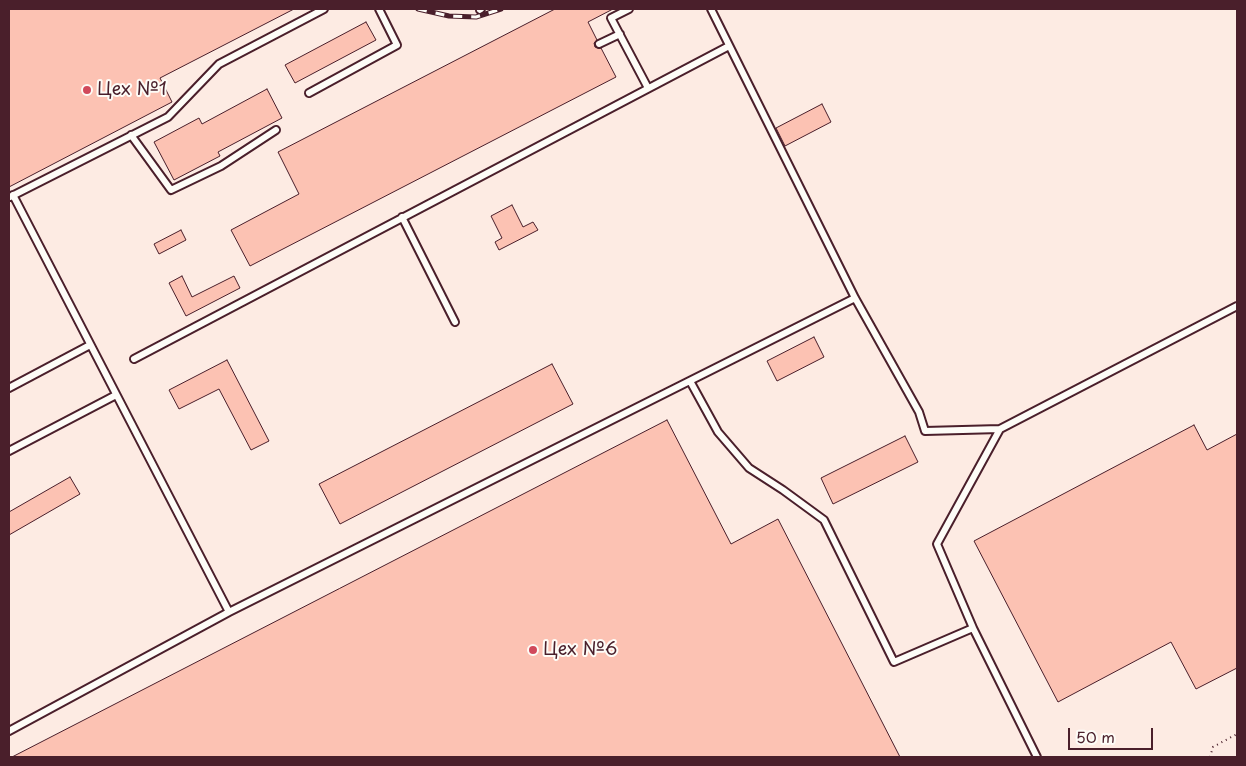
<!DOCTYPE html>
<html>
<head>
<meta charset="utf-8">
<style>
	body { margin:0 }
	#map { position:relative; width:1246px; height:766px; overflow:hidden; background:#fdfcf7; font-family:"Playpen Sans",sans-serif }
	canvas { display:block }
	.frame { position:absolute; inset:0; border:10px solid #4a1f2b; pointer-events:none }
	.scale { position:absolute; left:1068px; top:728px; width:85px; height:22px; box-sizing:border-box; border:2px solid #4a1f2b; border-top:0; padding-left:6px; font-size:15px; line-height:18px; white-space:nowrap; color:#4a1f2b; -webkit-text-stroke:4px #fdfcf7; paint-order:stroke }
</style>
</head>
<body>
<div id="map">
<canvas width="1246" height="766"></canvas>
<div class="frame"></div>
<div class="scale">50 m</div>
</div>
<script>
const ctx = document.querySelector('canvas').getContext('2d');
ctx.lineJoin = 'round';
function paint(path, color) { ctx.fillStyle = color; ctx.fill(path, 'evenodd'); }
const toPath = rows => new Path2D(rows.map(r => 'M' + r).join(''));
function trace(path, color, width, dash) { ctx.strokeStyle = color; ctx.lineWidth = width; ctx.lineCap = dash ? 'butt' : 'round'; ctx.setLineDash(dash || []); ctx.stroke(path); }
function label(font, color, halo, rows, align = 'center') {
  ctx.font = font + ' "Playpen Sans",sans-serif'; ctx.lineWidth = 4; ctx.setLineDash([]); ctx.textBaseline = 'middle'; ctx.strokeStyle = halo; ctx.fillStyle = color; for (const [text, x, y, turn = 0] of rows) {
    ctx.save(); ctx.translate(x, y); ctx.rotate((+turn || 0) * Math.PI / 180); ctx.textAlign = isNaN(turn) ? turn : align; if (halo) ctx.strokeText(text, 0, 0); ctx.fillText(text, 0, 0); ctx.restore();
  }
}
paint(toPath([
	[9,9,1237,9,1237,757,9,757]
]), '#fdebe3');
const building = toPath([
	[9,9,294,9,160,78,172,102,9,187,9,9],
	[555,9,613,9,588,22,597,40,594,43,595,47,601,48,616,77,250,266,231,230,299,194,278,152,555,9],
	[366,22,376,40,295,83,285,65,366,22],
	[267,89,282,118,218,152,220,156,174,180,154,142,199,118,202,124,267,89],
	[822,104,831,122,785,146,776,128,822,104],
	[512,205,523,227,533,222,538,230,499,250,495,242,502,238,491,216,512,205],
	[181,230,186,240,159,254,154,244,181,230],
	[182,276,192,297,234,276,240,288,186,316,169,283,182,276],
	[814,337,824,357,777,381,767,361,814,337],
	[227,360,269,441,251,450,219,389,179,409,169,390,227,360],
	[552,364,573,404,340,524,319,484,552,364],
	[667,420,731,544,778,519,900,757,12,757,667,420],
	[1194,425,1207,450,1237,434,1237,668,1196,689,1171,642,1058,702,974,541,1194,425],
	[905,436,918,462,833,504,821,478,905,436],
	[70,477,80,494,9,535,9,512,70,477]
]);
paint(building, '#fcc2b3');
trace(building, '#4a1f2b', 1);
const service = toPath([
	[629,9,611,18,648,88],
	[711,9,855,298,919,412,925,431,1000,429,1237,306],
	[480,10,481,9],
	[599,44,620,34],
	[309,93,397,45,379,9],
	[131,135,171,190,221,166,276,130],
	[13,195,229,612],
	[10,197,168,117,219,64,324,9],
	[402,217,455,322],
	[134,359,729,46],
	[690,381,718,432,749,468,783,490,824,520,894,662,973,628],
	[9,388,90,345],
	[1000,429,937,544,973,628,1037,757],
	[9,451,116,395],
	[9,731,229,612,855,298]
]);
trace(service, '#4a1f2b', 10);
trace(toPath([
	[1210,757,1213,747,1237,734]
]), '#4a1f2b', 2, [1, 4]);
trace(service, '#fdfcf7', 6);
const rail = toPath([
	[418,9,449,16,476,17,501,9]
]);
trace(rail, '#4a1f2b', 5);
trace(rail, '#fdfcf7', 3, [9]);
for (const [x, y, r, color] of [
	[87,90,5,"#d1495b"],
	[533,650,5,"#d1495b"]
]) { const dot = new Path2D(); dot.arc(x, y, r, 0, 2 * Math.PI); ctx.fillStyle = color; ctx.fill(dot); trace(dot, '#fdfcf7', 2); }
label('18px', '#4a1f2b', '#fdfcf7', [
	["Цех №1",97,90],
	["Цех №6",543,650]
], 'left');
</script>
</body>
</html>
